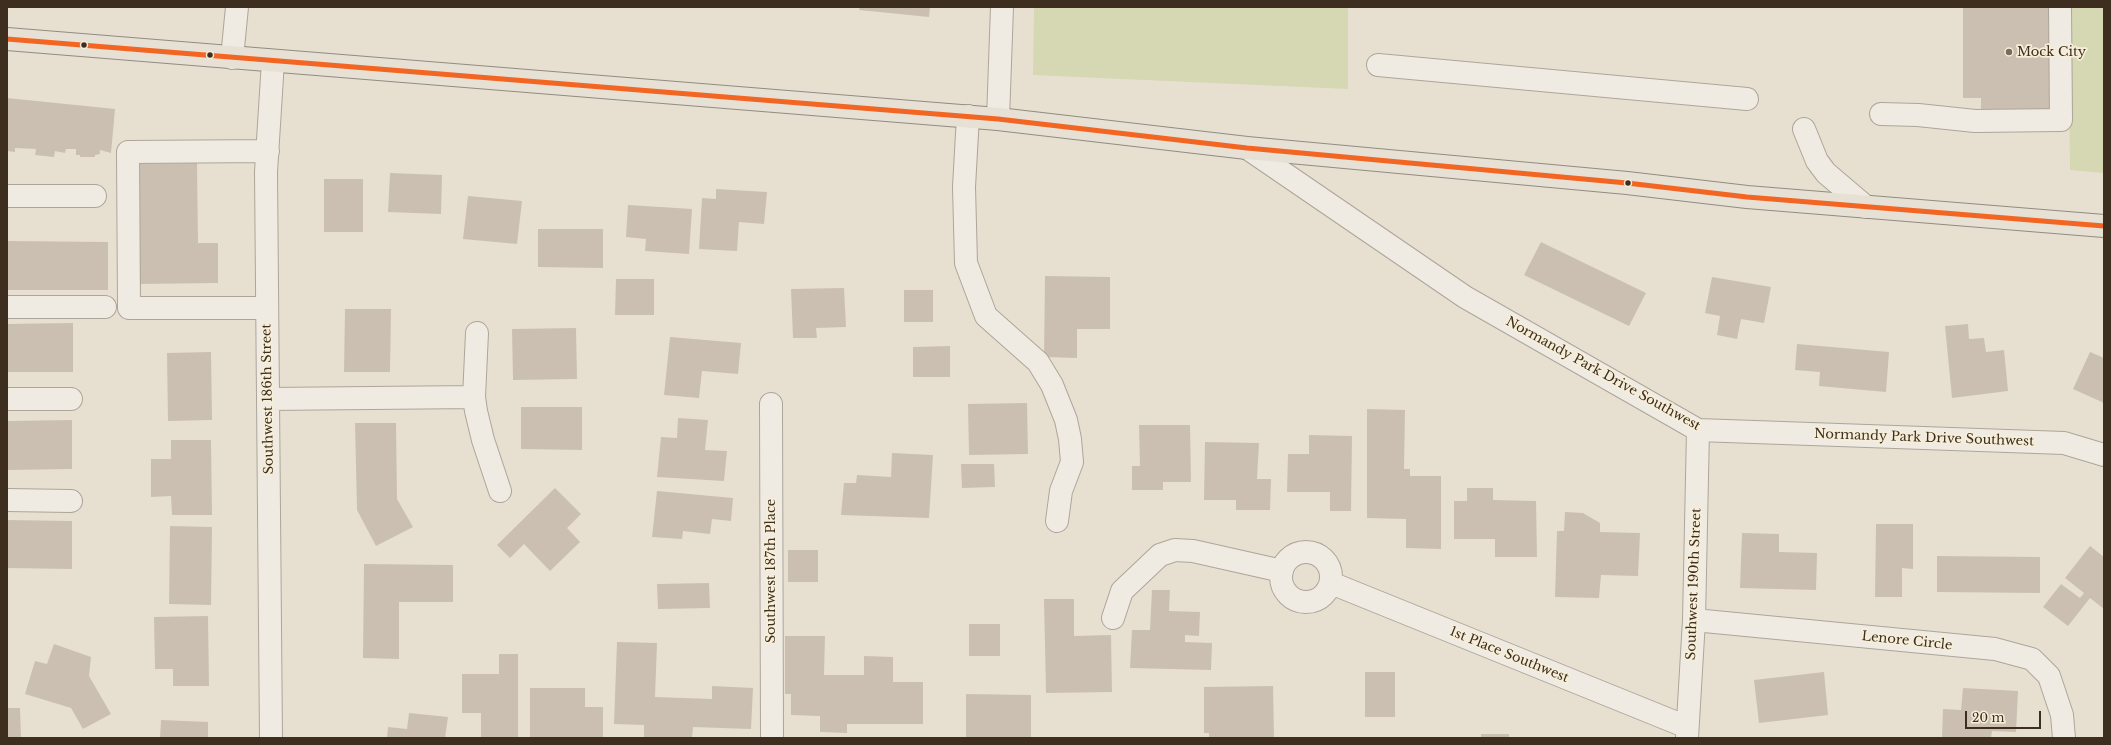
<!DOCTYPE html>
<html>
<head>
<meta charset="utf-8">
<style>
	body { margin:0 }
	#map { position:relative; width:2111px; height:745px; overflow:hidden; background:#e7e0d1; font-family:"Libre Baskerville",serif }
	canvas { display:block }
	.frame { position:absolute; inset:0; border:8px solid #3d2e20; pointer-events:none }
	.scale { position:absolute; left:1965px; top:711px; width:76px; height:18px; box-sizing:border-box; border:2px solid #3d2e20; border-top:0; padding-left:5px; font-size:12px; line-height:14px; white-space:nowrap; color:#3d2e20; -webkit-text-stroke:3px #f7eed8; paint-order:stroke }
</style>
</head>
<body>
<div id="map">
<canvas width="2111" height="745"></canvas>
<div class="frame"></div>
<div class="scale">20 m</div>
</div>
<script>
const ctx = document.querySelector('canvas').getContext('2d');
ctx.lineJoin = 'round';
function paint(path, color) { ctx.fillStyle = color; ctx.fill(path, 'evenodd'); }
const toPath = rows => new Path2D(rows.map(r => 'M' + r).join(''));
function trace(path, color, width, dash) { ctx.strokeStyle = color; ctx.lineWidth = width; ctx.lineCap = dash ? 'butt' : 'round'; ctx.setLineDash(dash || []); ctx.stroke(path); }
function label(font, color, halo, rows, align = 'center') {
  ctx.font = font + ' "Libre Baskerville",serif'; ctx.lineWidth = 3.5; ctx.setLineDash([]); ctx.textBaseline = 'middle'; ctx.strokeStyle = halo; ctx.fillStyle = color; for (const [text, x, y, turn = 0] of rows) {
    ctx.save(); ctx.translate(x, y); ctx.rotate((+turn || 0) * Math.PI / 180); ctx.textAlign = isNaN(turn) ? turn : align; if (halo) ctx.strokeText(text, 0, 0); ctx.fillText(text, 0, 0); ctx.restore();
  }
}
paint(toPath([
	[1034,7,1348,7,1348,89,1033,75],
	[2068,7,2104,7,2104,173,2070,170]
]), '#d6d7b3');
paint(toPath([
	[860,7,930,7,929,17,859,10],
	[1963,7,2056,7,2055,118,1981,118,1981,98,1963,98],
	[7,98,115,109,111,153,100,150,100,154,95,155,95,157,80,157,80,155,76,155,76,149,66,149,65,153,55,151,54,157,35,155,36,149,15,148,15,152,7,151],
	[197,163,198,243,218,243,218,283,139,284,138,164],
	[390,173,442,175,441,214,388,212],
	[324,179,363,179,363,232,324,232],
	[716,189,767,192,764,224,739,222,737,251,699,249,702,198,716,199],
	[468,196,522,201,517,244,463,239],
	[628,205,692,209,689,254,645,251,646,239,626,237],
	[538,229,603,229,603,268,538,267],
	[7,241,108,242,108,290,7,290],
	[1541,242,1646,293,1629,326,1524,275],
	[1045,276,1110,277,1110,329,1077,329,1077,358,1044,357],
	[1712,277,1771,287,1764,323,1741,319,1737,339,1717,335,1720,316,1705,313],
	[616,279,654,279,654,315,615,315],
	[844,288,846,327,816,328,817,338,793,338,791,289],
	[904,290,933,290,933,322,904,322],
	[345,309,391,309,390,372,344,372],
	[73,323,73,372,7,372,7,324],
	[1968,324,1969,339,1984,338,1986,352,2004,350,2008,391,1952,398,1945,326],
	[576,328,577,379,513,380,512,329],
	[670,337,741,343,738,374,702,371,699,398,664,395],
	[1797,344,1889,352,1886,392,1819,386,1820,372,1795,370],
	[950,346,950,377,913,377,913,347],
	[211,352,212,420,168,421,167,353],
	[2090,352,2104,358,2104,403,2073,389],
	[1027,403,1028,454,969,455,968,404],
	[521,407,582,407,582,450,521,449],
	[1367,409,1405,410,1404,469,1410,469,1410,476,1441,476,1441,549,1406,548,1406,519,1367,518],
	[678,418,708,420,705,450,727,451,724,481,657,477,661,437,677,438],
	[72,420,72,469,7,470,7,421],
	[355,423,396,423,397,499,413,527,376,546,357,510],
	[1139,425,1190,425,1191,482,1163,482,1163,490,1132,490,1132,466,1140,466],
	[1309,435,1352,436,1351,511,1330,511,1330,492,1287,492,1288,454,1309,454],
	[171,440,211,440,212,515,172,515,171,496,151,497,151,459,171,459],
	[1205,442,1259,443,1257,479,1271,479,1270,510,1236,510,1236,500,1204,500],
	[892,453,933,455,929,518,841,515,844,483,856,483,857,475,891,477],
	[961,464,994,464,995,487,962,488],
	[555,488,581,514,567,528,580,542,550,571,524,544,510,558,497,545],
	[1467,488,1493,488,1493,500,1536,501,1537,557,1495,557,1495,539,1454,539,1454,501,1467,501],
	[657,491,733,498,731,521,712,519,710,534,683,531,682,539,652,537],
	[1565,512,1583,513,1600,523,1600,532,1640,533,1638,576,1601,575,1599,598,1555,597,1557,531,1564,531],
	[7,520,72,521,72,569,7,568],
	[1876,524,1913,524,1913,569,1902,568,1902,597,1875,597],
	[170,526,212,527,211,605,169,604],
	[1742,533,1779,534,1779,552,1817,553,1816,590,1740,588],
	[2090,546,2104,557,2104,609,2090,598,2068,626,2043,607,2061,584,2080,598,2084,593,2065,578],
	[788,550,818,550,818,582,788,582],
	[1937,556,2040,557,2040,593,1937,592],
	[364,564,453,565,453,602,399,602,399,659,363,658],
	[709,583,710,608,658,609,657,584],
	[1152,590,1170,590,1169,611,1200,612,1199,636,1185,635,1185,642,1212,643,1211,670,1130,668,1132,630,1150,630],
	[1044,599,1074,599,1074,636,1111,635,1112,692,1046,693],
	[208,616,209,686,173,686,173,669,155,669,154,617],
	[969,624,1000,624,1000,656,969,656],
	[785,636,825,636,824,675,864,675,864,656,893,657,893,682,923,682,923,724,847,724,847,733,820,732,820,716,791,715,791,694,785,694],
	[617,642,657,643,655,697,712,699,712,686,753,688,751,729,693,727,692,738,644,738,644,725,614,724],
	[54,644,91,657,89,676,111,714,83,729,71,708,25,694,35,661,47,664],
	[499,654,518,654,518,738,481,738,481,713,462,713,462,674,499,674],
	[1365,672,1395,672,1395,717,1365,717],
	[1824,672,1828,715,1759,723,1754,680],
	[1273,686,1274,738,1209,738,1209,733,1204,733,1204,687],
	[530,688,585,688,585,707,603,707,603,738,530,738],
	[1963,688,2018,691,2016,732,1992,731,1991,738,1942,738,1943,709,1961,710],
	[966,694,1031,695,1031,738,966,738],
	[7,708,20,708,21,738,7,738],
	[409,713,448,717,445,738,387,738,388,727,407,729],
	[161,720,208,722,208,738,160,738],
	[1481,734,1509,734,1509,738,1481,738]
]), '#cbbfb2');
const minor = toPath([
	[232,58,237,7],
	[1378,65,1747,99],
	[1881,114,1918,115,1975,121,2061,120,2060,7],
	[968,116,964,187,966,263,986,316,1038,362,1052,385,1066,420,1070,439,1072,462,1061,491,1057,521],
	[998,119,1002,7],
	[1804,129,1817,161,1826,173,1866,207],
	[1247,148,1465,297,1698,430,2064,443,2104,455],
	[7,196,95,196],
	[7,307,105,307],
	[267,308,129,308,128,152,268,151],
	[477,333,474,397,476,411,483,440,500,491],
	[7,399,71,399],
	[268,399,474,397],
	[771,404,772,738],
	[7,500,71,501],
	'1281 577a25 25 0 1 1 50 0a25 25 0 1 1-50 0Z',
	[1331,583,1687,727],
	[1113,618,1122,591,1160,555,1175,550,1193,551,1282,571],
	[1694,620,1995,649,2032,659,2049,676,2062,715,2064,738],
	[271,738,266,172,273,61],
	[1687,738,1694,620,1698,430]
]);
const major = toPath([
	[7,39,998,119,1247,148,1627,183,1747,197,2104,226]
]);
trace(minor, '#ada599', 24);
trace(major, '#928b80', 24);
trace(minor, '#efebe3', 22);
trace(major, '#e6e1d4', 22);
trace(toPath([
	[7,39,998,119,1247,148,1627,183,1747,197,2104,226]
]), '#f26522', 5);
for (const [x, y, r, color] of [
	[84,45,3.5,"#3d2e20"],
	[2009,52,4,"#786c5e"],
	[210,55,3.5,"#3d2e20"],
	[1628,183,3.5,"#3d2e20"]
]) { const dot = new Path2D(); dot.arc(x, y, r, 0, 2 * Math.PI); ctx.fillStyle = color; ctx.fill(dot); trace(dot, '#f7eed8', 1.5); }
label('13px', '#3d2e20', '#f7eed8', [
	["Mock City",2017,52]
], 'left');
label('13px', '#3d2e20', '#f7eed8', [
	["Normandy Park Drive Southwest",1603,374,29],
	["Southwest 186th Street",268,399,-91],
	["Normandy Park Drive Southwest",1924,438,2],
	["Southwest 187th Place",771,571,-90],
	["Southwest 190th Street",1694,584,-88],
	["Lenore Circle",1907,641,6],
	["1st Place Southwest",1509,655,22]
]);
</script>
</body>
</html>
